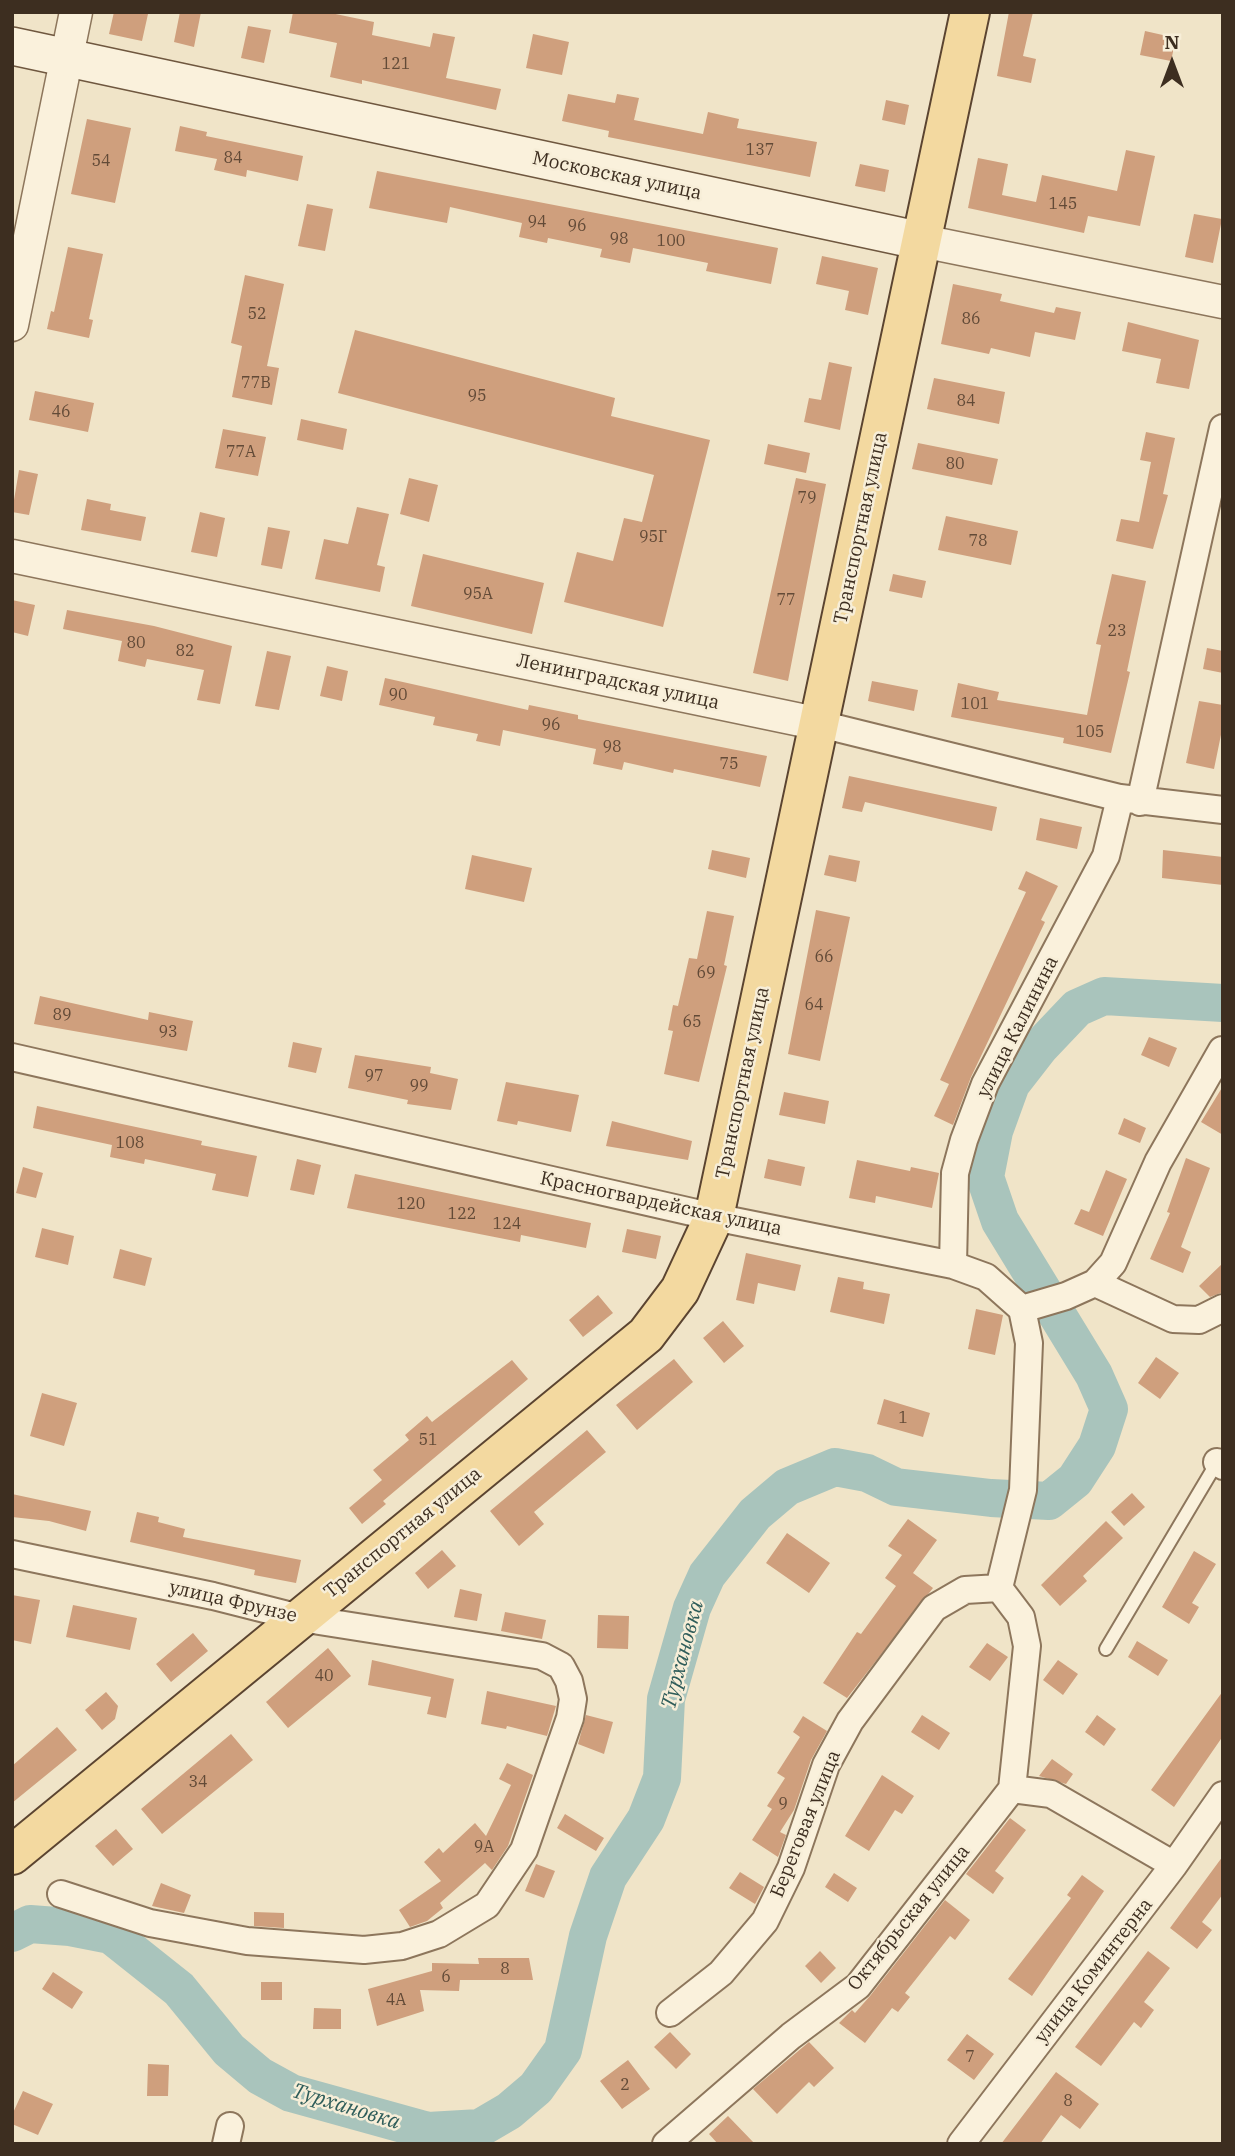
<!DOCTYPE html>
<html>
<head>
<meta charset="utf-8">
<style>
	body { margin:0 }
	#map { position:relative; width:1235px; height:2156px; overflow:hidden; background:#f0e4c8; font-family:"IBM Plex Serif",serif }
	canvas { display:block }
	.frame { position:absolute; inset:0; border:14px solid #3d2e20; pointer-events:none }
	.north { position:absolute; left:1137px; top:28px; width:70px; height:70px; -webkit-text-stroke:5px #f7eed8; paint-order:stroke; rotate:0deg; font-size:19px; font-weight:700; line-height:28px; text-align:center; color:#3d2e20 }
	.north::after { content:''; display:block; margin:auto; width:24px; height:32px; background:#3d2e20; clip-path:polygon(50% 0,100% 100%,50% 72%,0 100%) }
</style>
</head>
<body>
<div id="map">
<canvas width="1235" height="2156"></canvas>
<div class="frame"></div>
<div class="north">N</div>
</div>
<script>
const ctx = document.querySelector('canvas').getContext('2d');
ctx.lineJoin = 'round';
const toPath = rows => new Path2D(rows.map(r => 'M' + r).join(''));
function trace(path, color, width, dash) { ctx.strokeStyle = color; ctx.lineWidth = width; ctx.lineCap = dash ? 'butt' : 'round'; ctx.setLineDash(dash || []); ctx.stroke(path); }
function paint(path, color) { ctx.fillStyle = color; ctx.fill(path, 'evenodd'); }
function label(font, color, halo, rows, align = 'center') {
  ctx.font = font + ' "IBM Plex Serif",serif'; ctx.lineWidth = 5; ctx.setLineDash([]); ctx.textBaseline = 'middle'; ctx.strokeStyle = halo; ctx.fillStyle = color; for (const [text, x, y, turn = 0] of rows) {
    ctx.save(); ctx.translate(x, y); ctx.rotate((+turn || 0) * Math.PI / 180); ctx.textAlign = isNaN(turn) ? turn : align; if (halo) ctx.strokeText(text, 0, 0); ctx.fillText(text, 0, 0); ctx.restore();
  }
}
trace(toPath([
	[12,1933,30,1924,70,1927,111,1935,179,1989,229,2050,260,2076,291,2093,428,2131,480,2128,509,2111,536,2088,563,2050,588,1936,608,1877,646,1819,662,1778,666,1699,692,1608,707,1575,755,1514,787,1487,835,1467,867,1473,896,1487,991,1498,1049,1501,1075,1480,1097,1446,1109,1409,1094,1375,1000,1221,985,1177,994,1131,1011,1084,1039,1048,1077,1008,1104,996,1223,1003]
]), '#a9c4bc', 38);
paint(toPath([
	[114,12,148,14,142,41,109,34],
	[180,12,201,12,194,47,174,42],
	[293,12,326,12,374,22,372,35,430,47,433,33,455,37,446,78,501,89,496,110,362,80,362,84,330,77,337,43,289,33],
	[1009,12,1033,12,1023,56,1036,59,1031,83,997,76],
	[248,26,271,30,264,63,241,58],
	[1145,31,1176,38,1171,61,1140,55],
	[533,34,569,42,562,75,526,68],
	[568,94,615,103,617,94,639,98,634,120,703,134,708,112,739,119,737,128,817,142,810,177,608,137,609,131,562,121],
	[886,100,909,105,905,125,882,120],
	[87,119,131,128,115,203,71,194],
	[180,126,207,132,206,136,303,156,298,181,247,170,246,177,214,170,217,159,175,151],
	[1126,150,1155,156,1140,226,1088,216,1084,233,968,208,978,158,1008,164,1002,195,1036,202,1042,175,1117,191],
	[860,164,889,170,885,192,855,186],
	[377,171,778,248,771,284,706,271,708,263,633,248,630,263,600,257,602,249,548,238,547,243,519,237,522,223,450,207,447,223,369,208],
	[307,204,333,209,325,251,298,246],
	[1194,214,1222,219,1213,263,1185,257],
	[68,247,103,254,89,319,93,320,89,338,47,329,51,311,54,312],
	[822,256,878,268,868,315,845,310,849,291,816,284],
	[245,275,284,284,267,366,279,368,272,405,232,397,242,346,231,343],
	[953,284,1002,294,1000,301,1054,313,1056,307,1081,312,1075,340,1035,332,1030,357,991,348,989,354,941,344],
	[1128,322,1199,340,1189,389,1156,383,1161,359,1122,351],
	[355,330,615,398,611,416,710,440,663,627,564,602,577,552,613,561,624,518,642,522,654,475,338,393],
	[829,362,852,367,840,430,804,422,809,398,821,400],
	[934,378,1005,392,999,424,927,409],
	[35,391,94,403,88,432,29,420],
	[301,419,347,429,343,450,297,440],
	[223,429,266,437,258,476,215,468],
	[1146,432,1175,438,1163,494,1168,495,1153,549,1116,541,1121,519,1139,522,1151,462,1140,460],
	[918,443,998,459,992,485,912,469],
	[768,444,810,453,806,473,764,464],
	[19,470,38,474,29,515,12,512],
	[409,478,438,485,429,522,400,514],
	[796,478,826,484,788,681,753,673],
	[87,499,111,504,110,510,146,517,141,541,81,530],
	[357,507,389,514,377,565,385,567,380,592,315,579,324,539,348,544],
	[200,512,225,518,217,557,191,552],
	[946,516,1018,531,1011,565,938,550],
	[268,527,290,531,282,569,261,565],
	[423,554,544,583,532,634,411,606],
	[893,574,926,581,922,598,889,591],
	[1112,574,1146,581,1127,671,1130,672,1111,753,1063,743,1064,738,951,717,958,683,999,692,997,700,1087,715,1101,645,1096,644],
	[12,600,35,605,28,636,12,632],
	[67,610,154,626,232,646,220,704,197,700,204,670,147,659,145,667,118,661,122,641,63,629],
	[1207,648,1223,651,1223,673,1203,669],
	[267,651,291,656,279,710,255,706],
	[327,666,348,671,342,701,320,696],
	[385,678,528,710,529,705,578,715,578,719,767,756,760,787,674,769,673,773,624,762,622,770,593,764,596,749,503,730,500,746,476,741,478,734,433,725,435,717,379,705],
	[872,681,918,690,914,711,868,701],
	[1199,701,1223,705,1223,725,1214,769,1186,763],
	[849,776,997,807,992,831,865,802,862,812,842,808],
	[1040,818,1082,827,1077,849,1036,840],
	[712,850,750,858,746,878,708,869],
	[1163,850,1223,857,1223,885,1162,878],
	[472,855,532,868,524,902,465,889],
	[829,855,860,861,856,882,824,875],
	[1026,871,1058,886,1041,920,1045,922,971,1077,953,1125,934,1116,949,1084,940,1080,1026,892,1018,889],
	[816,910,850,917,820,1061,788,1054],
	[707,911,734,916,724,965,727,966,699,1082,664,1074,673,1031,668,1030,673,1005,678,1006,689,958,697,959],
	[40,996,148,1020,149,1012,193,1021,187,1051,34,1024],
	[1149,1037,1177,1048,1169,1067,1141,1055],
	[293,1042,322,1048,316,1073,288,1067],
	[355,1055,431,1067,430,1073,458,1079,451,1110,407,1104,408,1100,348,1088],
	[506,1082,579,1095,571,1132,518,1121,517,1125,497,1121],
	[1223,1086,1223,1135,1201,1122],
	[784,1092,829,1101,825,1124,779,1115],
	[37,1106,202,1141,201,1145,257,1156,248,1197,212,1190,216,1174,145,1159,144,1164,110,1157,112,1145,33,1128],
	[1124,1118,1146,1128,1140,1143,1118,1134],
	[612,1121,692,1141,688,1160,606,1146],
	[1186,1158,1210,1168,1181,1247,1191,1252,1183,1273,1150,1259,1170,1213,1167,1212],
	[297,1159,321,1165,314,1195,290,1190],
	[768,1159,805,1167,801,1186,764,1178],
	[857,1160,910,1171,911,1167,939,1173,932,1208,876,1196,875,1203,849,1198],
	[23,1167,43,1173,36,1198,16,1193],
	[1106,1170,1127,1179,1103,1236,1074,1224,1081,1209,1089,1212],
	[355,1174,591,1223,586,1248,521,1235,520,1242,347,1208],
	[42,1228,74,1236,68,1265,35,1257],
	[627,1229,661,1236,656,1259,622,1252],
	[120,1249,152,1258,145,1286,113,1278],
	[746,1253,801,1265,795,1291,758,1283,754,1304,736,1300],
	[1223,1263,1223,1292,1210,1297,1199,1286],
	[838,1277,864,1282,863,1289,890,1294,884,1324,830,1312],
	[598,1295,613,1313,583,1337,569,1320],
	[976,1309,1003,1315,995,1355,968,1349],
	[723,1321,744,1346,724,1363,703,1338],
	[1156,1357,1179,1373,1160,1399,1138,1383],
	[674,1359,693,1382,637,1430,616,1405],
	[512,1360,528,1379,383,1501,386,1504,362,1524,349,1508,382,1480,373,1470,409,1440,405,1435,427,1416,432,1422],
	[42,1393,77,1403,64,1446,30,1436],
	[884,1399,930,1413,923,1437,877,1424],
	[587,1430,606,1452,534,1512,544,1524,519,1546,490,1511],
	[1132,1493,1145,1507,1124,1526,1111,1512],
	[12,1494,91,1511,86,1531,49,1521,12,1517],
	[137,1512,159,1517,158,1522,185,1529,183,1537,301,1560,296,1583,254,1575,255,1570,130,1542],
	[908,1519,937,1540,913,1573,933,1588,847,1698,823,1683,857,1632,861,1634,896,1586,885,1578,902,1555,888,1546],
	[1106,1521,1123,1538,1083,1576,1087,1581,1060,1606,1041,1585],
	[787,1533,830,1563,809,1593,766,1563],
	[442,1550,456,1566,428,1589,415,1573],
	[1194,1551,1216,1564,1192,1603,1199,1607,1189,1624,1162,1607],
	[460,1589,482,1594,477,1621,454,1617],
	[12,1595,40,1600,31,1644,12,1640],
	[73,1605,137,1618,130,1650,66,1637],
	[505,1612,546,1620,542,1639,501,1631],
	[598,1615,629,1616,628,1649,597,1648],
	[193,1633,208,1651,171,1682,156,1664],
	[1137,1641,1168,1660,1158,1676,1128,1657],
	[987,1643,1008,1657,990,1681,969,1667],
	[328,1648,351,1676,288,1728,266,1702],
	[372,1660,454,1679,446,1718,427,1714,431,1697,368,1685],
	[1058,1660,1078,1674,1063,1695,1043,1680],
	[487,1691,556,1706,547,1736,507,1726,506,1729,481,1724],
	[1223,1691,1223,1736,1174,1807,1151,1790],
	[106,1692,118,1706,115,1719,102,1730,85,1710],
	[586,1715,613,1722,604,1754,578,1744],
	[922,1715,950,1733,939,1750,911,1732],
	[1097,1715,1116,1729,1104,1746,1085,1732],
	[803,1716,827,1731,811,1760,794,1810,780,1832,786,1835,778,1857,752,1840,772,1809,767,1806,785,1778,777,1773,800,1737,793,1732],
	[57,1727,77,1750,12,1803,12,1766],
	[231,1734,253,1760,162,1834,141,1809],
	[1052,1759,1073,1774,1066,1784,1039,1776],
	[507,1763,533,1775,508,1846,492,1870,485,1863,440,1903,443,1908,427,1921,410,1927,399,1910,441,1881,424,1862,439,1848,443,1853,475,1823,486,1836,511,1785,499,1779],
	[882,1775,914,1796,902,1814,895,1810,869,1851,845,1836],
	[565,1814,604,1838,596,1851,557,1828],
	[1010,1818,1026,1830,995,1871,1004,1878,993,1894,966,1874],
	[116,1829,133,1849,113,1866,95,1846],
	[1223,1856,1223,1894,1202,1922,1212,1930,1197,1949,1170,1928],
	[536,1864,555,1871,544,1898,525,1891],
	[740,1872,764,1887,755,1904,729,1888],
	[834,1873,857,1888,848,1902,825,1887],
	[1082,1875,1104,1891,1032,1996,1008,1979,1071,1898,1067,1895],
	[161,1883,191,1895,184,1913,152,1906],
	[945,1900,970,1920,955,1940,950,1936,905,1993,910,1997,898,2012,892,2008,865,2043,839,2023,852,2010,855,2013,870,1996],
	[254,1912,284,1913,284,1928,254,1926],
	[820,1951,836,1968,821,1983,805,1966],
	[1148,1951,1170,1968,1144,2002,1154,2010,1141,2028,1134,2022,1101,2066,1075,2047],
	[478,1958,529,1958,533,1980,460,1980,459,1991,420,1990,424,2011,377,2026,368,1989,432,1971,432,1963,479,1964],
	[53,1972,83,1992,72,2009,42,1989],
	[261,1982,282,1982,282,2000,261,2000],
	[314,2008,341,2009,341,2029,313,2029],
	[670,2032,691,2054,676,2069,654,2047],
	[967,2034,994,2054,974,2080,947,2060],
	[809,2042,834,2068,814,2087,809,2082,777,2114,753,2089],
	[628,2060,650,2089,622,2109,600,2081],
	[148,2064,169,2065,168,2096,147,2096],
	[1056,2072,1099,2104,1080,2129,1061,2115,1040,2144,1001,2144],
	[23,2091,53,2104,38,2135,12,2124,12,2115],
	[728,2116,755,2144,718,2144,709,2134]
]), '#cf9f7d');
const service = toPath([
	[1106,1649,1219,1459]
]);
const minor = toPath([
	[820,724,1120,798,1223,810],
	[1140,802,1223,428],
	[12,1057,714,1217,953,1265,986,1277,1022,1309,1029,1343,1023,1490,999,1588],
	[953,1265,955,1173,964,1140,985,1084,1106,856,1120,798],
	[1095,1283,1173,1319,1199,1320,1223,1308],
	[1022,1309,1066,1296,1095,1283,1113,1263,1158,1162,1222,1050],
	[1217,1462,1223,1466],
	[12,1554,213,1596,300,1618,542,1656,561,1666,569,1681,573,1699,570,1718,524,1850,487,1905,439,1934,402,1946,364,1950,247,1941,150,1923,61,1894],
	[999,1588,1021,1617,1027,1646,1012,1789],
	[1012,1789,1051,1794,1174,1865],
	[670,2013,721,1973,765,1921,791,1868,826,1765,850,1721,934,1608,965,1590,999,1588],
	[226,2144,230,2126],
	[666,2144,791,2036,858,1986,1012,1789],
	[961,2144,1174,1865,1223,1795]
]);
const tertiary = toPath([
	[922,241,1223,302],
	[12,325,76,12],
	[12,556,820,724]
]);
const secondary = toPath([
	[12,46,922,241]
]);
const primary = toPath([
	[12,1855,646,1335,680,1290,714,1217,970,12]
]);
trace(service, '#8d765c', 16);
trace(minor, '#8d765c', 30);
trace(tertiary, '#8d765c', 35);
trace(secondary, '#6f573f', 40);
trace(primary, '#5b4430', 42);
trace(service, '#faf1dc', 12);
trace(minor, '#faf1dc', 26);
trace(tertiary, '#faf1dc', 32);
trace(secondary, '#faf1dc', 37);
trace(primary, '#f3d9a0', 38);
label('16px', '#624a37', null, [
	["121",396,64],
	["137",760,150],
	["84",233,158],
	["54",101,161],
	["145",1063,204],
	["94",537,222],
	["96",577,226],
	["98",619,239],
	["100",671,241],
	["52",257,314],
	["86",971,319],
	["77В",256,383],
	["95",477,396],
	["84",966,401],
	["46",61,412],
	["77А",241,452],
	["80",955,464],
	["79",807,498],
	["95Г",653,537],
	["78",978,541],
	["95А",478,594],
	["77",786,600],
	["23",1117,631],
	["80",136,643],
	["82",185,651],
	["90",398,695],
	["101",975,704],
	["96",551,725],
	["105",1090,732],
	["98",612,747],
	["75",729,764],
	["66",824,957],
	["69",706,973],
	["64",814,1005],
	["89",62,1015],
	["65",692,1022],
	["93",168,1032],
	["97",374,1076],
	["99",419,1086],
	["108",130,1143],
	["120",411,1204],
	["122",462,1214],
	["124",507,1224],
	["1",903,1418],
	["51",428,1440],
	["40",324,1676],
	["34",198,1782],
	["9",783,1804],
	["9А",484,1847],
	["8",505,1969],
	["6",446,1977],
	["4А",396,2000],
	["7",970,2057],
	["2",625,2085],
	["8",1068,2101]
]);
label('19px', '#3d2e20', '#f7eed8', [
	["Московская улица",617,176,12],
	["Транспортная улица",861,528,-78],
	["Ленинградская улица",618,682,12],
	["улица Калинина",1018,1027,-63],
	["Транспортная улица",743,1083,-78],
	["Красногвардейская улица",661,1204,12],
	["Транспортная улица",403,1533,-39],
	["улица Фрунзе",233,1602,13],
	["Береговая улица",806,1824,-68],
	["Октябрьская улица",909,1918,-51],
	["улица Коминтерна",1094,1971,-52]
]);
label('italic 21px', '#2f5d5a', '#f7eed8', [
	["Турхановка",683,1655,-75],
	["Турхановка",346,2107,17]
]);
</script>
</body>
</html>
